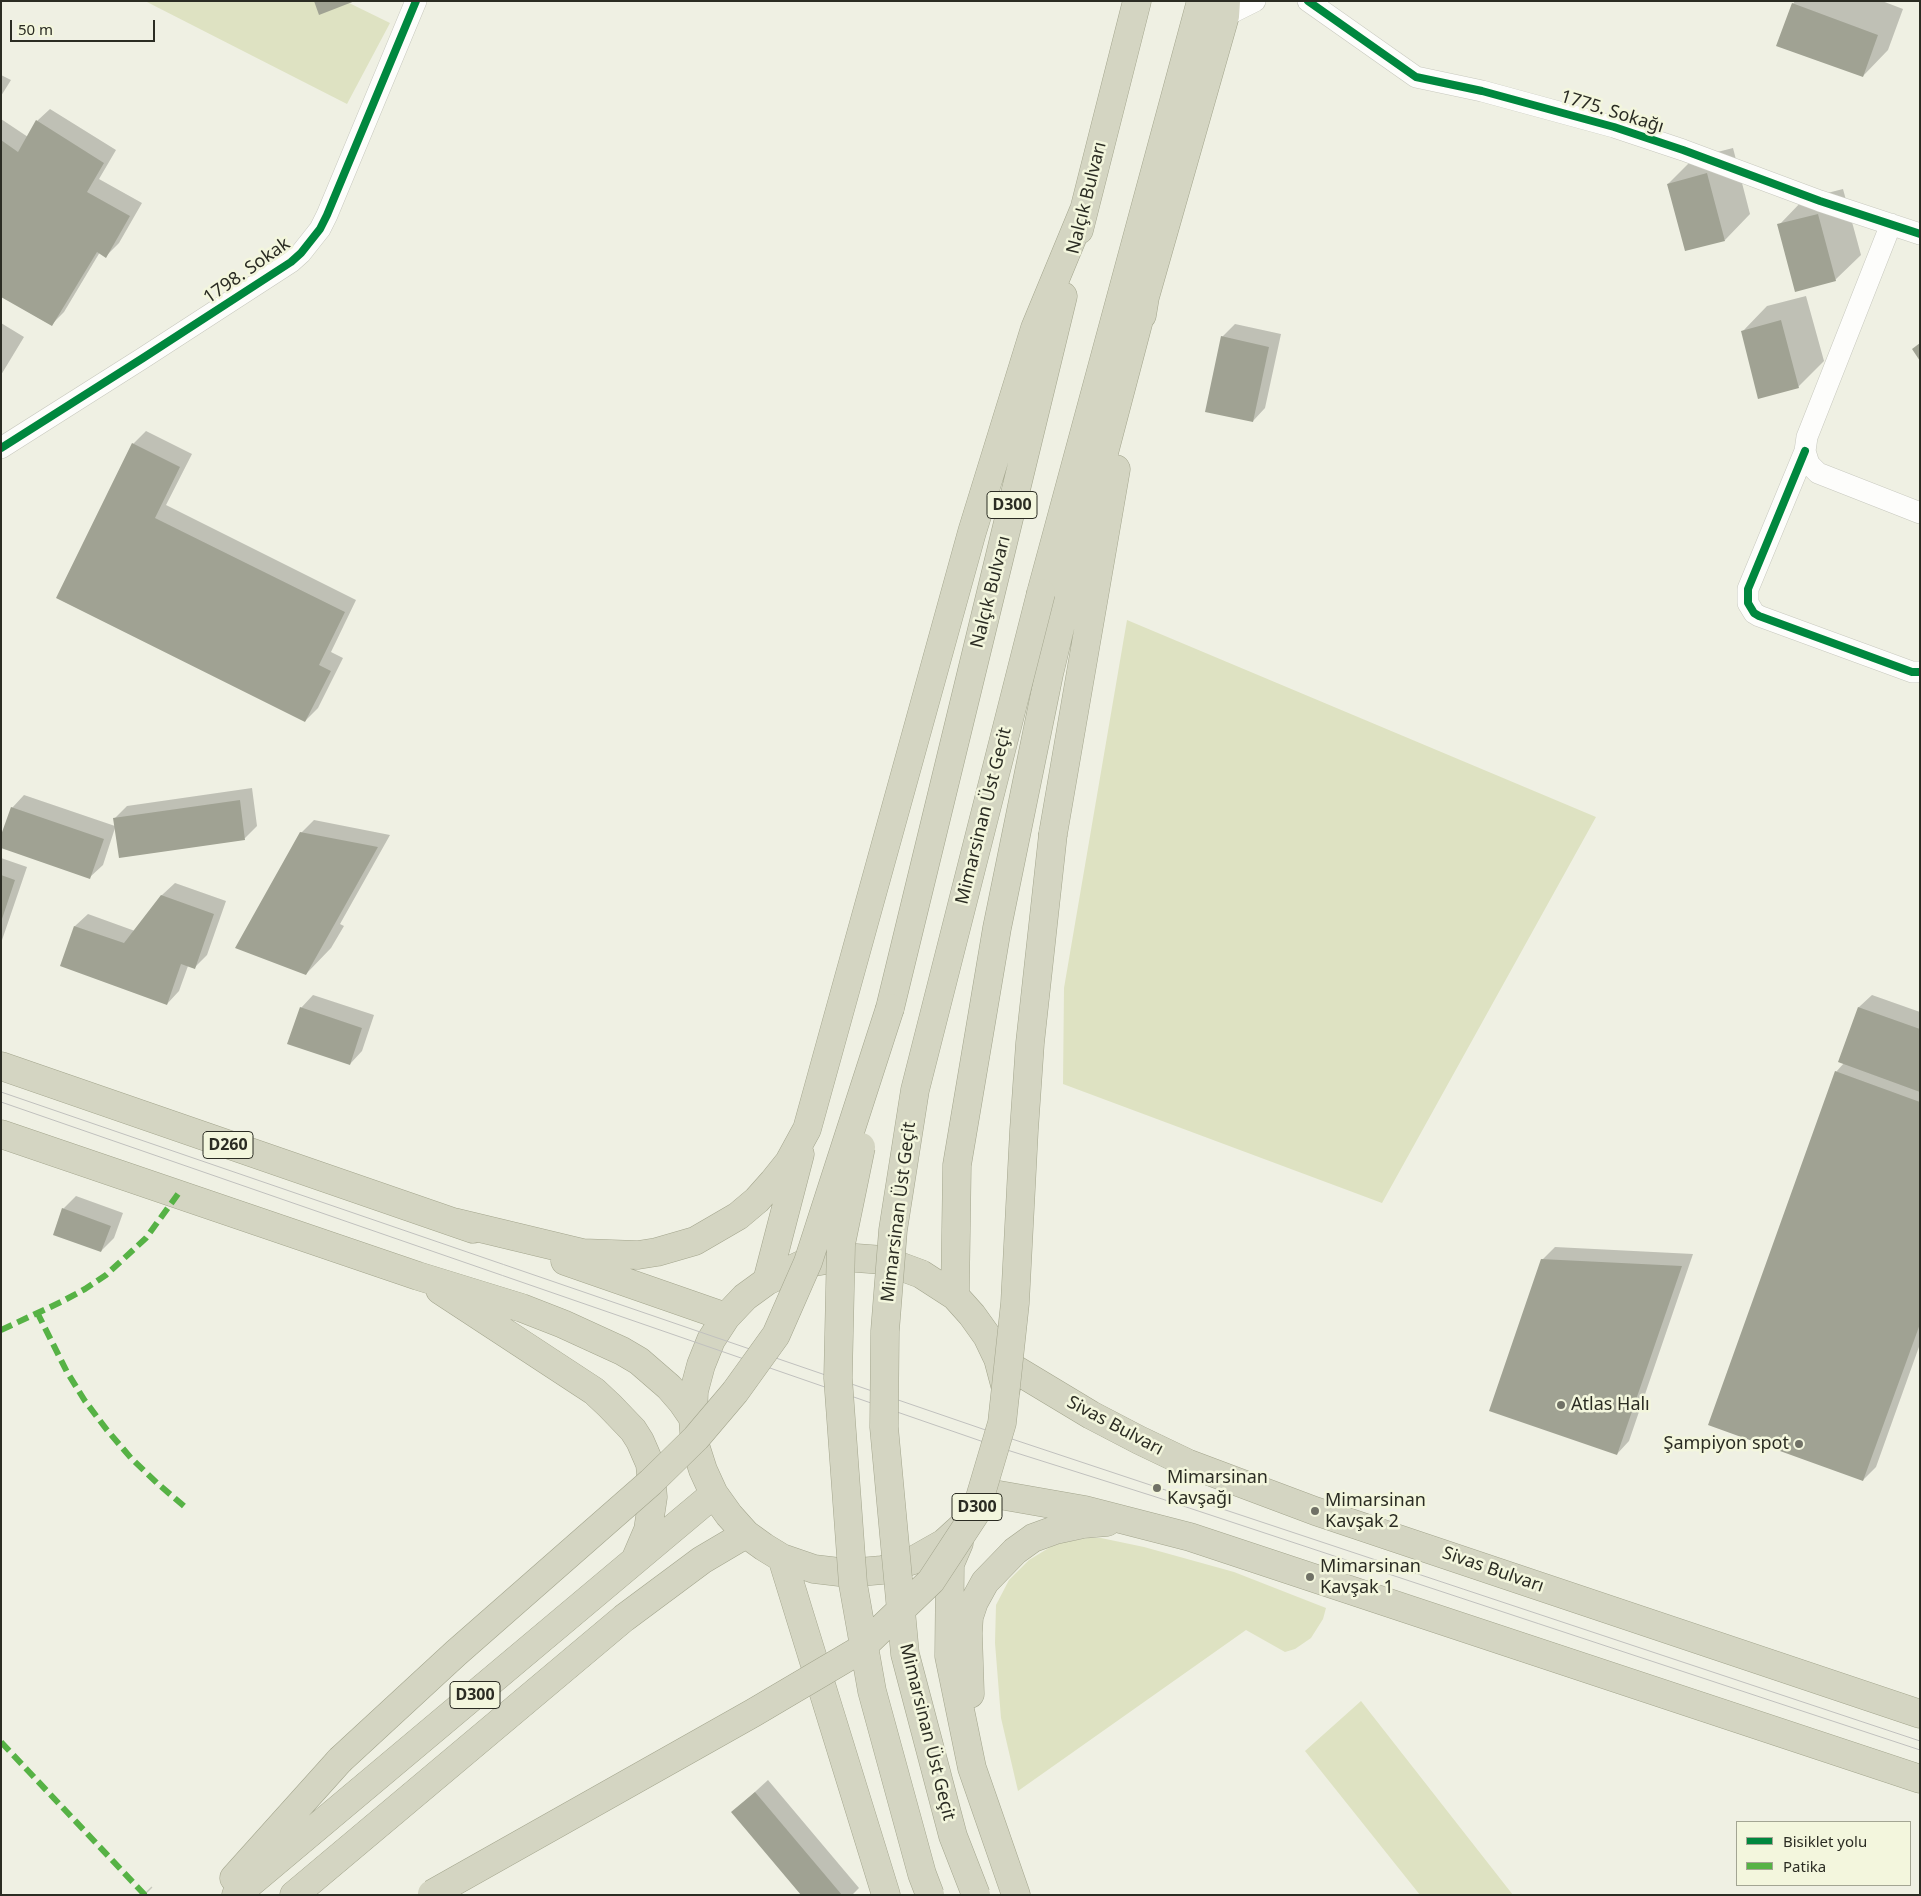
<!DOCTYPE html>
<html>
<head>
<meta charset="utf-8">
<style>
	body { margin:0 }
	#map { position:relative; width:1921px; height:1896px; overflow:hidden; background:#eff0e3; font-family:"Noto Sans",sans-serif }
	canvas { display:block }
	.frame { position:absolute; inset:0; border:2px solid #2b2c23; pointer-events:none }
	.legend { position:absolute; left:1736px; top:1821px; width:175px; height:65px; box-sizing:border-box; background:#f3f6dd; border:1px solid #a3a593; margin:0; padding:6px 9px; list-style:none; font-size:15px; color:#2b2c23 }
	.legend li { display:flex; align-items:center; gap:10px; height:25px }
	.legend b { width:25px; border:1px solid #a3a593 }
	.scale { position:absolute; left:10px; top:20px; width:145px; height:22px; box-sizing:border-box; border:2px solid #2b2c23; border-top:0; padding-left:6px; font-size:15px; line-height:18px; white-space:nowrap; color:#2b2c23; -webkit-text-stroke:4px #f3f6dd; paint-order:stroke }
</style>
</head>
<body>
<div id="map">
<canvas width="1921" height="1896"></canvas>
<div class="frame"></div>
<ul class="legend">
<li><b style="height:6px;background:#00873e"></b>Bisiklet yolu</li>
<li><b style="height:6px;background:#56b245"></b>Patika</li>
</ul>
<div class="scale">50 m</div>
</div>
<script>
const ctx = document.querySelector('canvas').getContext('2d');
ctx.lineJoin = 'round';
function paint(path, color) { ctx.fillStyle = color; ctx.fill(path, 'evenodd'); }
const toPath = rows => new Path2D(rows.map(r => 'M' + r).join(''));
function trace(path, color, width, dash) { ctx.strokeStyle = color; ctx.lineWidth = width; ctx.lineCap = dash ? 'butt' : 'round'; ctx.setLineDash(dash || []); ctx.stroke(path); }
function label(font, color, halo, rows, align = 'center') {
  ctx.font = font + ' "Noto Sans",sans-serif'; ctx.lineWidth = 5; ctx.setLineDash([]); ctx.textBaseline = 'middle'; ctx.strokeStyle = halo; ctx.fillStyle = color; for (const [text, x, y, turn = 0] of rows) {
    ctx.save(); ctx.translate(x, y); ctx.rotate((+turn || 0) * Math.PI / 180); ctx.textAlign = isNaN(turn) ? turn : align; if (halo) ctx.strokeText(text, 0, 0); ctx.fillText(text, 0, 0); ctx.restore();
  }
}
paint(toPath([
	[145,1,345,1,390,23,347,104],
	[1127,620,1596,817,1382,1203,1063,1084,1064,988],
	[1089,1538,1101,1538,1144,1547,1234,1572,1326,1608,1323,1619,1311,1638,1295,1649,1285,1652,1246,1630,1018,1791,1001,1718,995,1643,996,1605,1009,1580,1029,1560,1052,1546,1064,1542],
	[1361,1701,1513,1895,1420,1895,1305,1751]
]), '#dee2c2');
paint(toPath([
	[1795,1,1882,1,1903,9,1888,50,1863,76,1793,4],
	[1,75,11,80,1,96],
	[50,109,116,150,99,179,142,203,119,243,106,256,100,252,64,312,51,325,1,296,1,119,28,137,37,121],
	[1733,148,1750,214,1725,240,1668,184,1694,158],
	[1843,189,1861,255,1835,280,1779,225,1804,199],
	[1806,296,1824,361,1798,387,1742,332,1767,306],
	[1,323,24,337,1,375],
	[1235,324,1281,334,1265,408,1253,421,1222,337],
	[146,431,192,454,166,505,356,600,331,652,343,658,318,708,305,721,58,597,133,444],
	[252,788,257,826,245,838,115,828,103,865,90,877,12,808,24,795,115,826,114,819,127,806],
	[314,820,390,835,340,924,344,926,331,948,306,974,301,833],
	[1,858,27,867,1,943],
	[175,883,226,901,207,955,194,968,188,966,179,991,167,1004,61,965,75,926,88,914,135,931,162,895],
	[313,995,374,1015,362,1051,350,1064,301,1008],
	[1872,995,1920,1012,1920,1344,1876,1467,1863,1480,1836,1072,1844,1063,1839,1062,1859,1007],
	[76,1196,123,1213,114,1238,101,1251,63,1209],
	[1555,1247,1693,1254,1629,1441,1617,1454,1542,1260],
	[768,1780,859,1888,852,1895,803,1895,733,1812]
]), '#0003');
paint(toPath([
	[314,1,355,1,319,15],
	[1792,3,1878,35,1863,77,1776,46],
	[36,120,104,163,87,192,130,216,106,258,97,252,52,326,1,297,1,140,18,152],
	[1707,173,1725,241,1685,251,1667,184],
	[1818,214,1836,281,1795,292,1777,224],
	[1781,320,1799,388,1758,399,1741,331],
	[1221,336,1269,347,1253,422,1205,412],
	[1920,343,1920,361,1912,349],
	[132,443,180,467,155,518,345,612,319,665,331,671,305,722,56,598],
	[240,800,245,840,119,858,113,818],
	[11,807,104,839,90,879,1,848,1,835],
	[300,832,378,847,306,975,235,948],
	[1,875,15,880,2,919,1,919],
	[161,895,214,914,195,969,181,964,167,1005,60,966,74,926,124,943],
	[300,1007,362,1028,350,1065,287,1044],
	[1858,1007,1920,1029,1920,1092,1838,1062],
	[1835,1071,1920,1102,1920,1324,1863,1481,1708,1425],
	[62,1208,111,1226,101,1252,53,1235],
	[1541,1259,1682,1266,1617,1455,1489,1411],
	[755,1792,842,1895,801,1895,731,1812]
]), '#a0a293');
trace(toPath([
	[144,1894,145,1895]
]), '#c8c9bd', 21, [21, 11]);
const street = toPath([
	[1308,1,1416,77,1482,91,1614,127,1683,150,1820,201,1920,234],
	[1225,16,1255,1],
	[1891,224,1807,437,1805,451,1809,464,1818,473,1920,513],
	[1,448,143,358,291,262,301,253,320,229,327,215,416,1],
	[1805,451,1748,589,1748,603,1754,613,1759,616,1912,672,1920,672]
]);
const highway = toPath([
	[1079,230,1137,1],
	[1142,315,1145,297,1225,16,1226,1],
	[1041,593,1201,1],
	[1053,834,1116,469],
	[890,1008,1063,296],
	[1,1066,473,1229],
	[1,1134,418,1276,522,1308,563,1324,622,1351,639,1361,669,1387,682,1402,693,1418],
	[454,1222,583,1253,638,1255,657,1252,695,1241,738,1216,757,1200,773,1182,789,1162,807,1129,972,532,1035,328,1083,212],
	[565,1261,726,1317],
	[767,1281,800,1154],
	[440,1290,594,1391,610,1406,633,1430,640,1441,650,1464,653,1497,648,1530,636,1558],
	[955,1296,957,1165,997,928,1049,674,1079,548,1145,297],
	[998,1359,1091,1415,1139,1440,1187,1463,1315,1511,1920,1714],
	[988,1493,1085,1510,1190,1537,1920,1779],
	[966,1523,944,1543,914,1560,882,1570,848,1573,814,1569,782,1558,764,1547,746,1534,729,1515,714,1494,703,1470,695,1445,693,1418,694,1391,701,1365,711,1340,726,1317,745,1297,767,1281,803,1264,843,1257,883,1260,921,1274,955,1296,972,1315,987,1336,998,1359,1006,1389],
	[959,1543,950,1564,949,1656,972,1768,1016,1895],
	[782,1558,886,1895],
	[970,1694,968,1633,969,1617,974,1602,985,1582,1015,1551,1033,1538,1055,1530,1083,1524,1107,1522],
	[234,1878,340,1760],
	[236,1895,714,1494],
	[294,1895,624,1618,702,1560,746,1534]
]);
trace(street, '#c7c8be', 22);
trace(highway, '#a3a58d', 29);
trace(street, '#fdfdfb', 21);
trace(highway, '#d4d5c2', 28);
trace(toPath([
	[1,1092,1006,1437,1920,1741],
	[1,1102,1004,1449,1156,1497,1920,1750]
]), '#c0c0be', 1);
const highwayBridge = toPath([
	[861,1147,841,1244,838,1378,853,1584,872,1691,922,1874,930,1895],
	[340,1760,456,1653,651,1482,696,1438,735,1392,776,1335,808,1262,890,1008],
	[432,1894,753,1713,858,1651,931,1581,975,1514,1002,1423,1015,1303,1024,1130,1030,1043,1053,834],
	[976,1895,953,1836,905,1654,884,1427,885,1331,893,1230,915,1090,1041,593]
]);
trace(highwayBridge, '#a3a58d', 29, []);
trace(highwayBridge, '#d4d5c2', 28);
trace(toPath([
	[37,1312,67,1372,85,1401,107,1430,131,1458,157,1483,185,1507],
	[1,1330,61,1302,85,1289,106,1275,146,1238,178,1194],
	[1,1742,144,1894,143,1895]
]), '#56b245', 6, [12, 6]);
trace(toPath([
	[1308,1,1416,77,1482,91,1614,127,1683,150,1820,201,1920,234],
	[1,448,143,358,291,262,301,253,320,229,327,215,416,1],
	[1805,451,1748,589,1748,603,1754,613,1759,616,1912,672,1920,672]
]), '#00873e', 8);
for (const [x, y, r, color] of [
	[1561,1405,5,"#707166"],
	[1799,1444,5,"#707166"],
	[1157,1488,5,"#707166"],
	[1315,1511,5,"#707166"],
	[1310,1577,5,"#707166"]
]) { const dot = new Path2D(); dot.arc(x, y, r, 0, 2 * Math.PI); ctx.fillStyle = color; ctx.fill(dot); trace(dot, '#f3f6dd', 2); }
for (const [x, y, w] of [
	[1012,505,50],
	[228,1145,50],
	[977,1507,50],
	[475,1695,50]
]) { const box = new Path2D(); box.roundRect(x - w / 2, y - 13.5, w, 27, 4); ctx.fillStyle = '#f3f6dd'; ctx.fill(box); trace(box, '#2b2c23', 1); }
label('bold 16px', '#2b2c23', null, [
	["D300",1012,505],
	["D260",228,1145],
	["D300",977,1507],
	["D300",475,1695]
]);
label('18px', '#2b2c23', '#f3f6dd', [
	["1775. Sokağı",1612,112,17],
	["Nalçık Bulvarı",1087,198,-76],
	["1798. Sokak",247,271,-35],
	["Nalçık Bulvarı",991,592,-76],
	["Mimarsinan Üst Geçit",984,816,-76],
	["Mimarsinan Üst Geçit",899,1212,-83],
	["Sivas Bulvarı",1115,1426,28],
	["Sivas Bulvarı",1493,1570,19],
	["Mimarsinan Üst Geçit",927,1732,76]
]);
label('18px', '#2b2c23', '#f3f6dd', [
	["Atlas Halı",1571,1405],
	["Şampiyon spot",1789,1444,"right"],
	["Mimarsinan",1167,1478],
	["Kavşağı",1167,1499],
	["Mimarsinan",1325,1501],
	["Kavşak 2",1325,1522],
	["Mimarsinan",1320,1567],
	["Kavşak 1",1320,1588]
], 'left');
</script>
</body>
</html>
